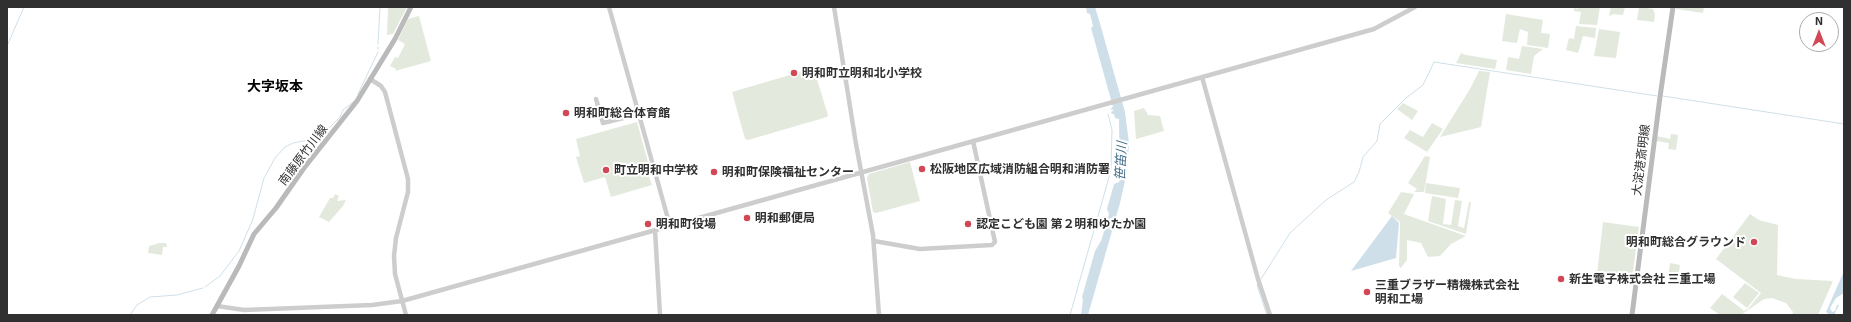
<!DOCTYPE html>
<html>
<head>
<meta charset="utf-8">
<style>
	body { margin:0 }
	#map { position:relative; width:1851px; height:322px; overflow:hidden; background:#fff; font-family:"Exo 2",sans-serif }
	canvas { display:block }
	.frame { position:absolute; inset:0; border:8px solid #303030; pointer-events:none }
	.north { position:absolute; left:1799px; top:12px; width:40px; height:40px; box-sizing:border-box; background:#fff; border:1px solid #acacac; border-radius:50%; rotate:0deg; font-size:11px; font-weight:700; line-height:16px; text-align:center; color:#303030 }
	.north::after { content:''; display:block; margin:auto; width:14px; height:18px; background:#d24755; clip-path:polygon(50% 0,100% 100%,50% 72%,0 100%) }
</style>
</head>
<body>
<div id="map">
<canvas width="1851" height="322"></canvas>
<div class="frame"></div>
<div class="north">N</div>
</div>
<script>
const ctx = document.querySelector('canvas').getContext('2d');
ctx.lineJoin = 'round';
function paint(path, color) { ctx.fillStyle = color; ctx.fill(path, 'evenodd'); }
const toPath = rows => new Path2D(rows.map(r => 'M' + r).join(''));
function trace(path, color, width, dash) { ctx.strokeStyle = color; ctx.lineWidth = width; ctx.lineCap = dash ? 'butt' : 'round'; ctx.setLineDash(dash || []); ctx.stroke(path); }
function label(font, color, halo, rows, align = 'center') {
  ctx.font = font + ' "Exo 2","Noto Sans JP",sans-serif'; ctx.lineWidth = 4; ctx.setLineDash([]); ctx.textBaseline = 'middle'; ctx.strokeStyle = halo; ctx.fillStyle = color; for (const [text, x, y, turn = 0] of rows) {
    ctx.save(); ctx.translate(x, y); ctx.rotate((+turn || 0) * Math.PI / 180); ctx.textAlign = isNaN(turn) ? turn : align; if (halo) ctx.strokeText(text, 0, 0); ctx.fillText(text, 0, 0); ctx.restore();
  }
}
paint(toPath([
	[388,7,407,7,393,34,387,35],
	[1578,7,1600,7,1597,25,1579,24,1581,12,1574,11,1574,8,1578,9],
	[1611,7,1625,7,1623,15,1614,14,1609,16],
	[1639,7,1653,9,1655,14,1654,22,1637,20],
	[1676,7,1704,7,1703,13,1676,9],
	[1506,14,1543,20,1541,33,1550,34,1548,48,1527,45,1528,32,1520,29,1517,43,1502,41],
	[419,16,431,61,395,71,396,69,390,66,395,57,398,58,405,44,398,40,408,19],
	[1576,26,1596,28,1595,38,1583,36,1578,53,1566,50,1569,38,1574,39],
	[1599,29,1620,32,1616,58,1594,56],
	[1522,46,1543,49,1534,56,1531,74,1506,70,1508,57,1519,59],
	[1461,53,1466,55,1497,60,1495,69,1456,63],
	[807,70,815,73,828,115,827,117,748,140,745,139,732,92],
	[1479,71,1490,72,1481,127,1440,137,1470,89],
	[1403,103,1418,111,1412,120,1397,109],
	[1144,108,1148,115,1160,116,1164,131,1136,139,1134,111],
	[637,122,651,173,648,174,652,185,611,197,605,177,584,183,576,157,580,156,576,139],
	[1432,123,1443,129,1427,152,1404,138,1410,130,1423,137],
	[1671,134,1678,135,1676,150,1668,149,1669,143,1656,141,1657,136,1670,139],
	[1425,156,1430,157,1424,192,1414,192,1417,189,1408,183],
	[910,162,920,201,876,213,873,212,867,178,869,174],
	[1426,183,1460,188,1458,198,1425,193],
	[1401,192,1414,194,1404,214,1466,236,1451,244,1440,256,1428,257,1421,243,1407,240,1407,260,1401,268,1399,266,1400,222,1388,213],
	[335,194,339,196,337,201,346,200,343,206,329,222,319,217,330,198,333,198],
	[1432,196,1446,199,1443,224,1451,225,1455,200,1462,201,1458,226,1464,228,1469,202,1471,202,1466,234,1428,221],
	[1750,214,1759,220,1778,225,1777,275,1796,279,1833,281,1818,315,1792,315,1793,312,1786,303,1772,298,1764,299,1741,315,1720,315,1710,308,1722,294,1742,309,1740,312,1742,309,1744,311,1748,309,1761,293,1716,259],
	[1603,222,1639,227,1632,278,1597,274],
	[159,243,166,243,167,247,163,247,162,255,148,253,149,246],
	[1670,263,1680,265,1678,278,1668,277],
	[1745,283,1759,293,1747,308,1733,297]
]), '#e4e9dd');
paint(toPath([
	[1086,7,1095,7,1099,20,1125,112,1129,143,1127,172,1120,203,1088,315,1081,315,1083,299,1082,297,1095,251,1101,241,1105,228,1109,214,1107,209,1114,184,1119,182,1120,179,1119,119,1115,118,1114,114,1112,114,1111,112,1114,110,1110,109,1113,107,1091,28,1093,26,1090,14,1087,13],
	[1392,216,1399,223,1396,258,1351,271],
	[1844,271,1844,293,1836,298,1830,308,1832,312,1835,311,1837,305,1839,305,1834,315,1830,315,1826,312]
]), '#cfdfe9');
trace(toPath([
	[378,44,380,7],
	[7,46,24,7],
	[378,47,378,49],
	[358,94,378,52],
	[1663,96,1844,124],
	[1261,279,1290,233,1326,200,1354,182,1359,172,1363,157,1377,141,1380,124,1406,98,1423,85,1434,62,1657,96],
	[1258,284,1257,285,1267,315],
	[205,287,220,276,239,251,253,219,264,178,275,158,285,147,293,143,319,138,340,117,343,110,353,102],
	[130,315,137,305,150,297,177,295,203,288],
	[1070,315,1111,170,1112,130,1108,114]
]), '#cfdfe9', 1);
trace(toPath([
	[609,7,670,226],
	[834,7,856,144,873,235,879,315],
	[1202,77,1258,279,1270,315],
	[370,79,381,86,385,92,408,179,408,192,396,238,394,256,395,274,406,315],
	[596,99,603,123,639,114],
	[655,230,660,315],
	[874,241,920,249,992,245,995,242,973,141],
	[217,306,244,310,372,305,402,301,1374,29,1415,7]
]), '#cdcdcd', 4.5);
trace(toPath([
	[212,315,239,266,254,234,276,208,304,168,357,101,395,39,411,7],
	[1632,315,1660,97,1673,7]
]), '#bababa', 5);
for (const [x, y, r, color] of [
	[794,73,4,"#d24755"],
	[566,113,4,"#d24755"],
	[922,169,4,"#d24755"],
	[606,170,4,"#d24755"],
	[714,172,4,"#d24755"],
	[747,218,4,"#d24755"],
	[648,224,4,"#d24755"],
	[968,224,4,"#d24755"],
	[1754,242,4,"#d24755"],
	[1561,279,4,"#d24755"],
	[1367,292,4,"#d24755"]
]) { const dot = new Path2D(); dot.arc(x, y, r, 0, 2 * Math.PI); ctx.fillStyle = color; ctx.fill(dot); trace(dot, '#fff', 1.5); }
label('bold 12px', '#303030', '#fff', [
	["明和町立明和北小学校",802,73],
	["明和町総合体育館",574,113],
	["松阪地区広域消防組合明和消防署",930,169],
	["町立明和中学校",614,170],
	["明和町保険福祉センター",722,172],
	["明和郵便局",755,218],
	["明和町役場",656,224],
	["認定こども園 第２明和ゆたか園",976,224],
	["明和町総合グラウンド",1746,242,"right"],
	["新生電子株式会社 三重工場",1569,279],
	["三重ブラザー精機株式会社",1375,285],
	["明和工場",1375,299]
], 'left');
label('12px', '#303030', '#fff', [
	["南藤原竹川線",303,155,-53],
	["大淀港斎明線",1641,160,-83]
]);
label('italic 13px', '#47718a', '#fff', [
	["笹笛川",1121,161,-87]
]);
label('bold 14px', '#000', '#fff', [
	["大字坂本",275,86]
]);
</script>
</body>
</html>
